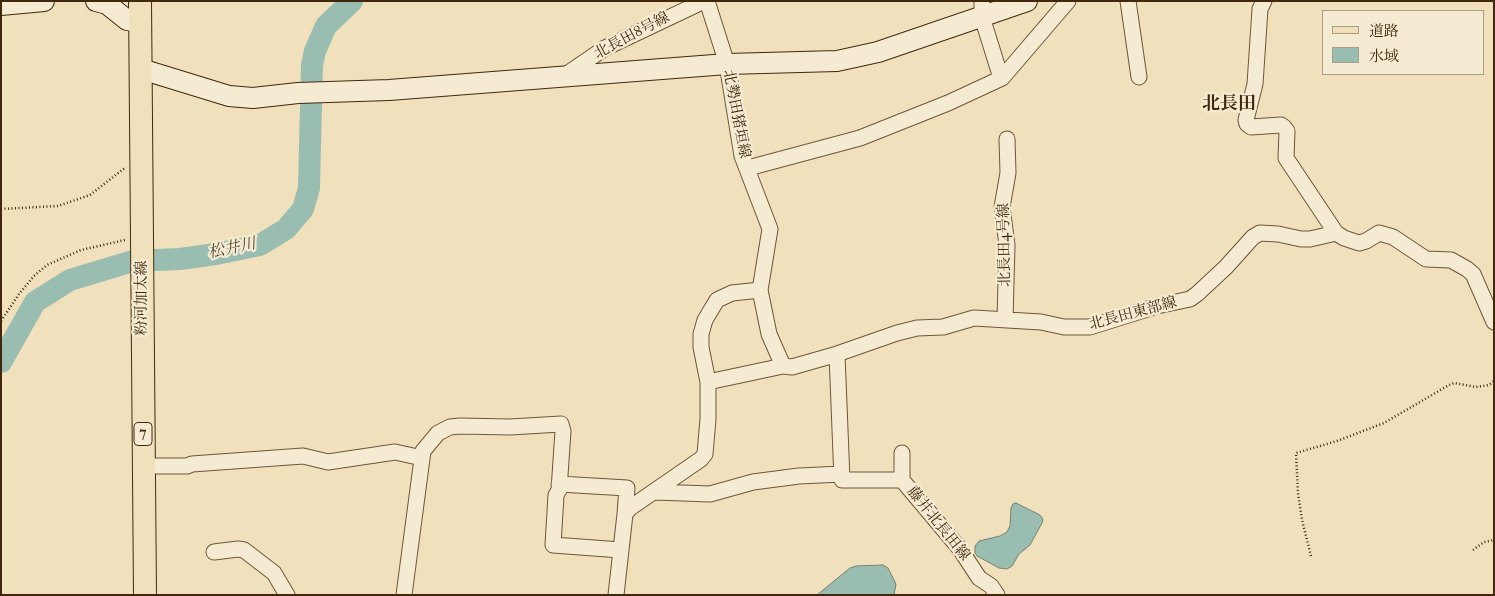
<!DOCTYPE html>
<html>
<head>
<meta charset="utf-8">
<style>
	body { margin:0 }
	#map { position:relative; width:1495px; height:596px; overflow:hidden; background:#f0e0bc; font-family:"IM FELL French Canon","Noto Serif JP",serif }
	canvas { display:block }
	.frame { position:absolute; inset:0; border:2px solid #41280d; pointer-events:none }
	.legend { position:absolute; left:1322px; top:10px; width:162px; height:65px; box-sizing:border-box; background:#f5ebd3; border:1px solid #ad9d84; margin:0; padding:6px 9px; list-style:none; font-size:15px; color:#41280d }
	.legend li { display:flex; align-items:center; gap:10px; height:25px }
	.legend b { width:25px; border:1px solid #ad9d84 }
</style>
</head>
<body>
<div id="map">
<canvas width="1495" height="596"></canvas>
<div class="frame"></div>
<ul class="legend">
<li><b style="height:6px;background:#f0e0bc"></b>道路</li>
<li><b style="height:14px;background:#9abdb2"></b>水域</li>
</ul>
</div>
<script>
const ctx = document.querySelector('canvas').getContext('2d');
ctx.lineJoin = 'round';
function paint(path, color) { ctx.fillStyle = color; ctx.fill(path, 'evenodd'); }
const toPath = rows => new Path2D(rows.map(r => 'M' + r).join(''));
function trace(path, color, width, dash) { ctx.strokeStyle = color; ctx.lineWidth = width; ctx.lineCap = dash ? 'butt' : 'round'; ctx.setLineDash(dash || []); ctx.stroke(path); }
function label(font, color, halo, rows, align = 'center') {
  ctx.font = font + ' "IM FELL French Canon","Noto Serif JP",serif'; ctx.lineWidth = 4.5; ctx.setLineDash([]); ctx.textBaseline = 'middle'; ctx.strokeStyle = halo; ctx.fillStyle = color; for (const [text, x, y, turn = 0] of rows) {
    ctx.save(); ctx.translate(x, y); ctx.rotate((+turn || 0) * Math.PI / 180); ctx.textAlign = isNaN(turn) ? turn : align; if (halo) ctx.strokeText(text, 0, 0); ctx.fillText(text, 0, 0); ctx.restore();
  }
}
const water = toPath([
	[1016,503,1040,515,1043,519,1042,523,1030,545,1019,554,1012,566,1007,569,999,568,977,556,975,553,975,546,979,541,1000,536,1007,532,1010,526,1011,508,1013,504,1016,503],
	[883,565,888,568,896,584,894,595,817,595,850,568,856,566,883,565]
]);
paint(water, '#9abdb2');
trace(water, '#768170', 1);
trace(toPath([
	[1,362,35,302,70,280,133,261,180,259,216,254,260,245,286,229,303,209,309,188,312,65,315,51,326,26,352,1]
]), '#9abdb2', 22);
const street = toPath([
	[982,1,982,17,1001,78],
	[1128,1,1139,77],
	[1264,1,1260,9,1255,84,1246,120,1247,124,1251,127,1281,125,1284,127,1287,131,1286,158,1336,233],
	[564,76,605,48,704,1],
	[748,168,860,138,948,103,1002,78,1068,1],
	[760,290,769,334,783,366,792,367,834,355,897,333,917,328,943,327,974,318,1041,322,1064,327,1090,327,1157,306,1190,299,1197,294,1226,267,1253,237,1260,233,1278,234,1301,239,1310,239,1336,233,1344,238,1359,243,1366,241,1379,233,1393,237,1426,259,1451,260,1467,269,1473,274,1494,322],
	[1005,320,1007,245,1002,207,1008,173,1007,139],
	[837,354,842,480,902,480,960,549,979,578,991,586,997,595],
	[708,382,783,366],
	[144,466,187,466,192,464,303,456,328,462,395,452,422,458],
	[902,480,902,453],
	[559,484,627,488,625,514],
	[655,492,710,494,753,482,799,476,842,474],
	[214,552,238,549,244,550,274,573,287,595],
	[404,595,423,451,438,433,450,427,460,426,510,427,561,424,563,431,559,490,556,495,553,545,621,550],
	[616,595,625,514,630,508,701,459,705,454,708,419,708,382,701,347,701,334,705,320,717,300,732,293,760,290,770,229,742,156,727,64,707,1]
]);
const secondary = toPath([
	[96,1,107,4,127,20,140,22],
	[1,5,44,1],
	[141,69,229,96,253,98,298,93,389,90,727,64,837,61,878,52,1027,1]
]);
const primary = toPath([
	[140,1,145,595]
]);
trace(street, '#6d5639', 17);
trace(secondary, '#41280d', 22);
trace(primary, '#41280d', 24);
trace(toPath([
	[1,209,58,206,90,195,126,167],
	[1,321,19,294,34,276,47,265,81,250,125,240],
	[1473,550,1484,542,1494,540],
	[1311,556,1302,520,1298,493,1296,453,1337,441,1384,423,1449,385,1454,383,1476,387,1489,385,1494,381]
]), '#41280d', 2.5, [1, 2.5]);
trace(street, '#f5ebd3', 15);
trace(secondary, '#f5ebd3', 20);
trace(primary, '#f0e0bc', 22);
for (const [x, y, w] of [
	[143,434,18]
]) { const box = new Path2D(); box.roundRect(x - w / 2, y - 11.5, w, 23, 4); ctx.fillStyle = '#f5ebd3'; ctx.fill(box); trace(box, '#41280d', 1); }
label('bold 14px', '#41280d', null, [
	["7",143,434]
]);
label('15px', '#41280d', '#f5ebd3', [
	["北長田8号線",632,36,-28],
	["北勢田猪垣線",736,114,79],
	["北長田4号線",1005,245,-91],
	["粉河加太線",142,298,-90],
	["北長田東部線",1133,314,-15],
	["藤井北長田線",938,524,51]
]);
label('italic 16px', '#574d36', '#f5ebd3', [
	["松井川",232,249,-12]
]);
label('bold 18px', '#41280d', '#f5ebd3', [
	["北長田",1229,105]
]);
</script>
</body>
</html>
